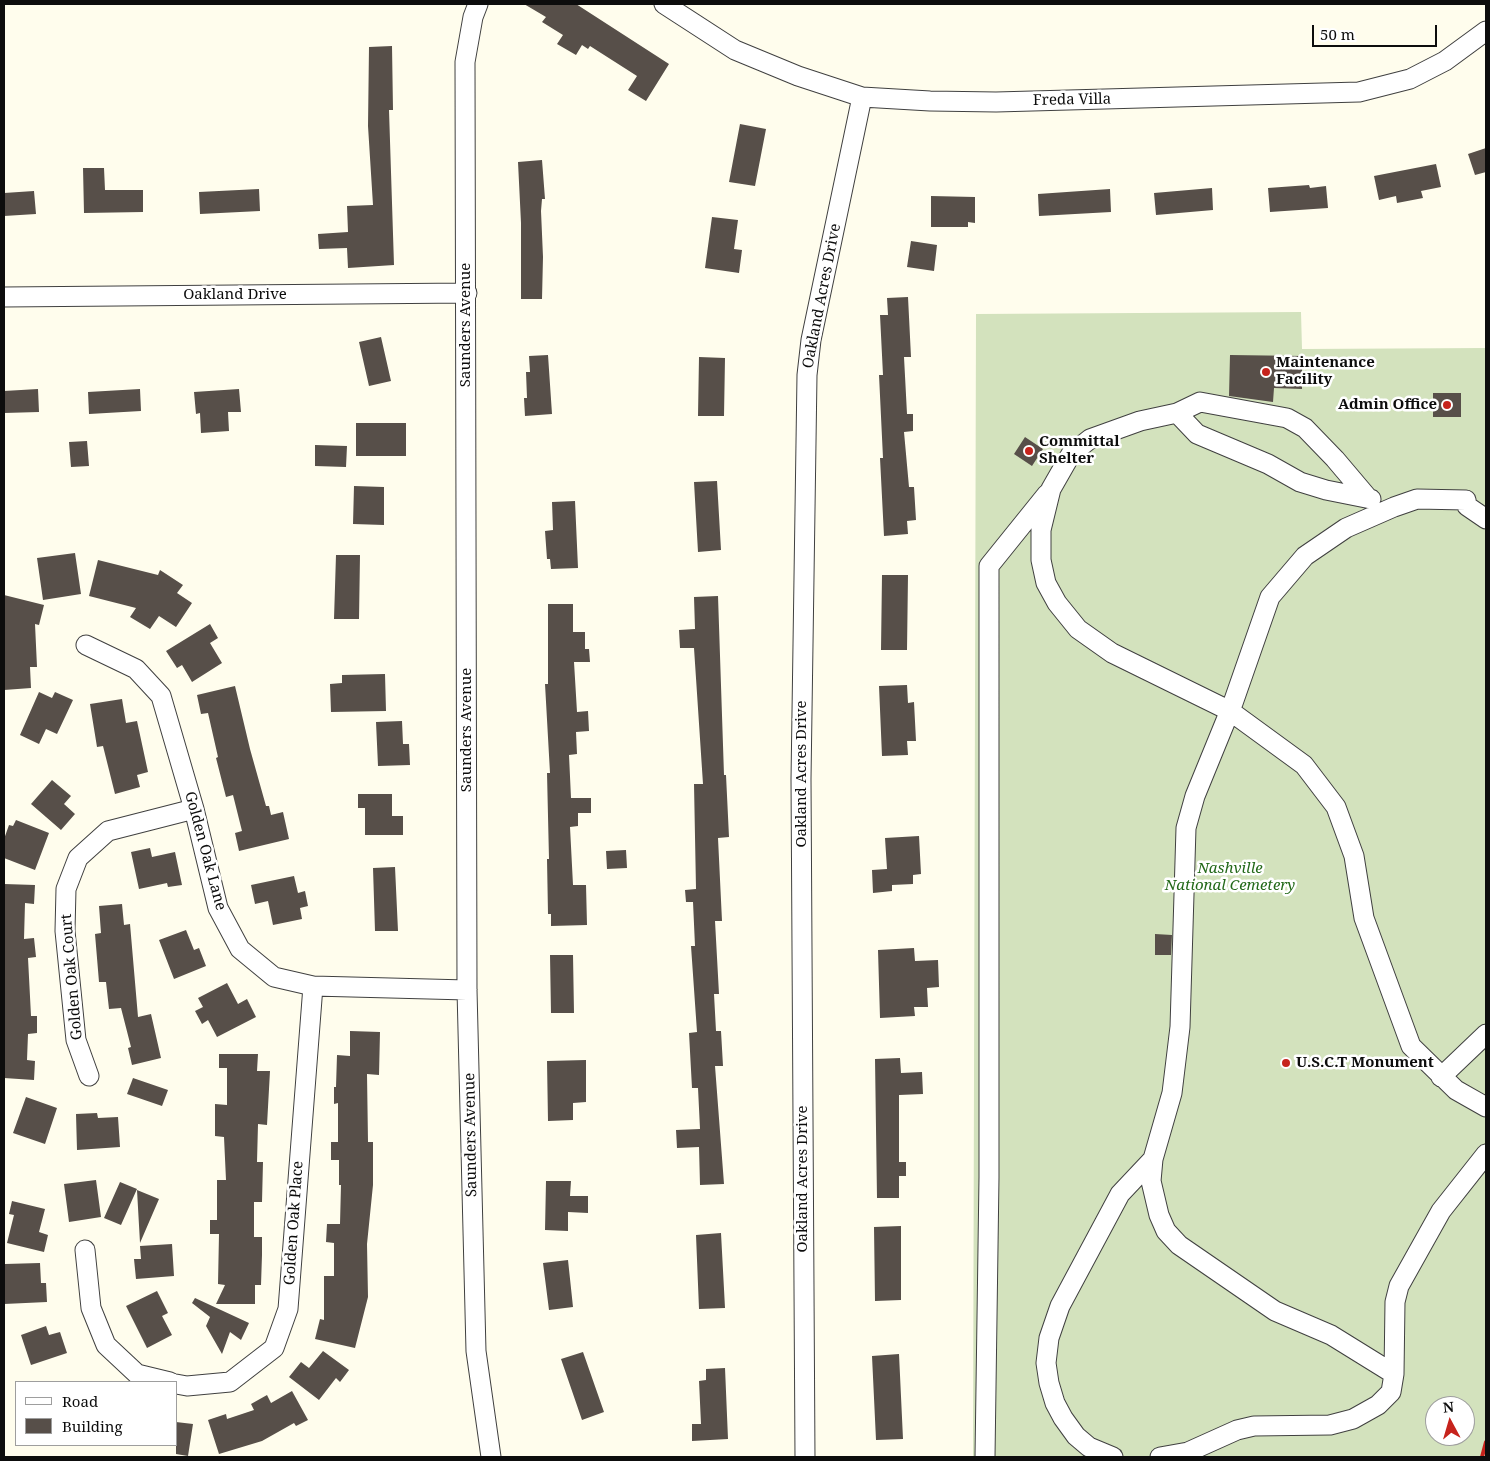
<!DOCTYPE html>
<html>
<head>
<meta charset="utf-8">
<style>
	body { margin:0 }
	#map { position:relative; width:1490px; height:1461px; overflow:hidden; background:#fffded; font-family:"Noto Serif",serif }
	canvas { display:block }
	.frame { position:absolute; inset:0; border:5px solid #0d0d0d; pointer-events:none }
	.legend { position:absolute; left:15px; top:1381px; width:162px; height:65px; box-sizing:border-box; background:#fff; border:1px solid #9e9e9e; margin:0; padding:6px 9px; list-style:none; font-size:15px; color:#0d0d0d }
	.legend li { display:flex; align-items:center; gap:10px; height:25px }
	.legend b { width:25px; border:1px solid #9e9e9e }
	.north { position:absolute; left:1425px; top:1396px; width:50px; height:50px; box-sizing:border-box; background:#fff; border:1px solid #9e9e9e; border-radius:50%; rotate:354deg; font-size:14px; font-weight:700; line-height:20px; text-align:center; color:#0d0d0d }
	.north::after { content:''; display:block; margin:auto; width:18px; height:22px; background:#c6231c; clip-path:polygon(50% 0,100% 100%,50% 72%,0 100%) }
	.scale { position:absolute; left:1312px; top:25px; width:125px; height:22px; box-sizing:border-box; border:2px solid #0d0d0d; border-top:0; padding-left:6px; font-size:15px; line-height:18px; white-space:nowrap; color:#0d0d0d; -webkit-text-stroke:4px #fff; paint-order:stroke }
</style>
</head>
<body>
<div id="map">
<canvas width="1490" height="1461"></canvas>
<div class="frame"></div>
<ul class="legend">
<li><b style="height:6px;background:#fff"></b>Road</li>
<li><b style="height:14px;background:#574f49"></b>Building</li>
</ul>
<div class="north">N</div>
<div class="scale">50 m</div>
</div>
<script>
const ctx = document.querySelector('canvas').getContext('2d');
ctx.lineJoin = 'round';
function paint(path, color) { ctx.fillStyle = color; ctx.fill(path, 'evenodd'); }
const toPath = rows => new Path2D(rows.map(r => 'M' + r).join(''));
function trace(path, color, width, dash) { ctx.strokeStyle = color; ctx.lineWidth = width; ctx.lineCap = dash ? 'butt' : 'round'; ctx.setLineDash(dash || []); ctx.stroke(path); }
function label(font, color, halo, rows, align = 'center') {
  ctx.font = font + ' "Noto Serif",serif'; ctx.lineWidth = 5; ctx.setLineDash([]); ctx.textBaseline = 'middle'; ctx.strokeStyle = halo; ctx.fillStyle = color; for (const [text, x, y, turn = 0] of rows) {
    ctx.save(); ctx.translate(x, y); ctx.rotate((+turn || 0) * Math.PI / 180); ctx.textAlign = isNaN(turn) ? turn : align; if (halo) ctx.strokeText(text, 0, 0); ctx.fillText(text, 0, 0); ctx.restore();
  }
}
paint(toPath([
	[1301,312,1302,349,1486,348,1486,1457,973,1457,976,314],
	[1435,1406,1465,1406,1465,1436,1435,1436]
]), '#d3e2bd');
paint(toPath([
	[524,4,576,4,669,64,646,101,628,90,637,76,590,46,588,49,582,45,576,55,557,44,563,35,542,22,546,17],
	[392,46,393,110,389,110,394,265,348,268,347,248,319,249,318,234,348,232,347,206,373,205,368,126,369,47],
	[740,124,766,129,755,186,729,182],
	[1486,148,1486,172,1475,175,1468,154],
	[542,160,545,199,542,199,541,211,543,257,542,299,521,299,521,223,518,162],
	[1436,164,1441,187,1421,191,1423,198,1397,203,1396,196,1379,200,1374,176],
	[83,168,104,168,105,190,143,190,143,212,84,213],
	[1309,185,1310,188,1326,186,1328,208,1270,212,1268,188],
	[1212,188,1213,210,1156,215,1154,193],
	[259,189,260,211,200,214,199,192],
	[1110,189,1111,212,1039,216,1038,194],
	[34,191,36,214,4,216,4,193],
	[931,196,975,197,975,223,968,222,968,227,931,227],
	[712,217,738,220,734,249,742,250,739,273,705,268],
	[911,241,937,245,934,271,907,267],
	[908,297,911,357,904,357,907,414,913,414,913,431,904,432,909,487,914,487,916,520,907,521,908,534,884,536,880,458,883,458,879,375,883,375,880,315,888,315,887,298],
	[381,337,391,381,369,386,359,342],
	[548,355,552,414,525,416,524,398,527,398,526,372,530,372,529,356],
	[1230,355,1302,356,1302,389,1274,388,1273,402,1229,396],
	[699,357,725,358,724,416,698,416],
	[38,389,39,412,4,413,4,391],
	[140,389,141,411,89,414,88,392],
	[239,389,241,412,228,412,229,431,201,433,200,413,196,414,194,392],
	[1433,393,1461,393,1461,417,1433,417],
	[356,423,406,423,406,456,356,456],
	[1025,437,1043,449,1032,466,1014,454],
	[87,441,89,466,71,467,69,442],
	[315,445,347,446,346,467,315,466],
	[717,481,721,550,698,552,694,482],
	[354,486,384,487,384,525,353,524],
	[575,501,578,568,551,569,550,559,547,559,545,531,553,530,552,502],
	[75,553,81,594,43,600,37,558],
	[336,555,360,555,359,619,334,619],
	[98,560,158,575,160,570,183,585,177,593,192,603,176,627,159,616,150,629,130,617,136,608,89,596],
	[882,575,908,575,907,650,881,650],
	[4,595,44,605,39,625,35,624,37,667,30,667,31,688,4,690],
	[718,596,724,775,726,775,729,837,718,838,722,921,715,921,719,994,714,994,716,1031,721,1031,723,1066,715,1066,724,1184,700,1185,699,1147,677,1148,676,1130,700,1129,698,1088,692,1088,689,1033,697,1032,691,946,695,946,693,902,686,902,685,890,696,889,694,784,703,784,694,648,680,648,679,630,695,629,694,597],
	[548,604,573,604,573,632,585,632,585,649,589,649,590,662,574,662,577,712,588,711,589,731,576,732,577,754,569,755,571,798,591,798,591,813,578,813,578,826,570,827,573,885,586,885,587,925,551,926,551,914,548,914,547,859,549,859,547,773,550,773,545,684,548,684],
	[210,624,218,638,210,643,222,663,192,682,182,665,177,668,166,651],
	[385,674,386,711,331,712,330,684,342,683,342,675],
	[907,685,908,703,914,702,916,741,907,741,908,755,882,756,879,686],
	[235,686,250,749,266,806,269,806,271,815,283,812,289,839,239,851,235,833,242,831,233,795,226,797,216,758,218,757,208,713,201,714,197,695],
	[39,692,52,698,55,692,73,700,57,734,46,729,39,744,20,735],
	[122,699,126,723,137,721,148,772,137,775,140,787,115,794,103,746,97,747,90,704],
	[402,721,403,744,409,744,410,765,378,766,376,722],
	[52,780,71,796,64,804,75,814,61,830,31,804],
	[358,794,392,794,392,816,403,816,403,835,365,835,365,808,358,808],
	[16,820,49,833,35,870,4,858,4,839,9,825,13,826],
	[919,836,921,874,913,875,913,884,892,885,892,891,873,893,872,870,887,869,885,838],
	[150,848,152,857,175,852,182,885,168,887,167,883,139,889,131,852],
	[626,850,627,868,607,869,606,851],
	[395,867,398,931,375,931,373,868],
	[294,876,298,893,305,891,308,906,300,908,302,919,273,925,268,901,255,904,251,885],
	[4,884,35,885,34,904,25,903,24,939,34,938,36,957,28,958,31,1016,37,1016,37,1033,28,1034,27,1060,35,1061,34,1080,4,1078],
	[122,904,124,925,130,924,138,1017,151,1014,161,1058,132,1065,128,1048,131,1047,121,1008,109,1009,106,982,99,982,95,934,101,933,99,906],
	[186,930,194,950,199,948,206,966,174,979,159,940],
	[1155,934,1172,935,1171,955,1155,955],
	[914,948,915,961,938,960,939,987,927,988,928,1007,914,1007,915,1016,880,1018,878,950],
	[550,955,573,955,574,1013,551,1013],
	[227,983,238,1004,247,999,256,1017,217,1037,208,1020,202,1024,195,1011,203,1007,198,998],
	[350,1031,380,1032,379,1075,367,1074,368,1142,373,1142,373,1185,367,1244,368,1297,355,1348,315,1339,320,1319,324,1320,324,1276,334,1276,334,1243,326,1242,327,1224,340,1224,341,1185,339,1185,339,1160,331,1160,331,1142,338,1142,338,1103,334,1104,334,1087,336,1087,337,1055,350,1056],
	[219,1054,258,1054,257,1071,270,1071,267,1125,258,1124,257,1162,263,1162,262,1202,254,1202,254,1237,262,1237,262,1255,261,1285,255,1285,255,1304,216,1304,225,1285,218,1284,219,1234,210,1234,210,1220,217,1220,217,1180,226,1180,224,1137,215,1136,215,1104,227,1105,227,1068,219,1068],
	[900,1058,901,1073,922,1072,923,1094,899,1095,899,1162,906,1162,906,1176,899,1176,899,1198,877,1198,875,1059],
	[586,1060,586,1102,573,1103,573,1120,548,1121,547,1061],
	[133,1078,168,1090,162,1106,127,1094],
	[26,1097,57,1108,45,1144,13,1133],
	[97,1113,98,1118,118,1117,120,1147,77,1150,76,1114],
	[96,1180,101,1217,69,1222,64,1184],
	[546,1181,571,1181,570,1196,588,1196,588,1213,568,1212,568,1231,545,1230],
	[120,1182,137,1189,121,1225,104,1218],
	[137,1190,159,1199,140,1243],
	[12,1201,45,1209,39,1232,48,1235,44,1252,7,1243,14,1215,9,1214],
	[901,1226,901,1300,875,1301,874,1227],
	[721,1233,725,1308,699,1309,696,1235],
	[172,1244,174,1276,136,1279,134,1259,141,1259,140,1246],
	[568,1260,573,1307,549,1310,543,1263],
	[40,1263,41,1283,46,1283,47,1302,4,1304,5,1264],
	[157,1291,168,1313,162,1316,172,1335,147,1348,126,1306],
	[195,1298,249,1323,241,1340,230,1332,222,1354,206,1326,210,1317,192,1303],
	[46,1326,49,1335,60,1332,67,1353,31,1365,21,1335],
	[323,1351,349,1370,340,1382,336,1378,319,1400,289,1377,301,1362,309,1368],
	[583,1352,604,1412,582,1420,561,1359],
	[899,1354,903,1439,876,1440,872,1356],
	[725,1368,728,1439,692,1441,692,1424,701,1424,699,1381,706,1380,706,1369],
	[292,1391,308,1420,296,1426,294,1423,262,1441,219,1454,208,1420,226,1414,227,1419,254,1410,251,1404,267,1395,271,1403],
	[176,1422,193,1424,188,1456,176,1454]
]), '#574f49');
const minor = toPath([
	[478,4,473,17,465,62,467,990,476,1351,491,1457],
	[664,4,735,50,798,76,862,97,930,101,996,102,1359,92,1410,79,1445,61,1486,31],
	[4,297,467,293],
	[1177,413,1197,434,1268,464,1300,482,1326,490,1371,499],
	[1368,498,1335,459,1305,428,1287,418,1200,402,1177,413,1140,421,1090,439,1071,454,1051,489,1041,530,1041,560,1046,583,1057,603,1078,629,1112,653,1230,711,1304,765,1336,807,1354,856,1364,918,1411,1046,1456,1090,1486,1107],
	[1486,519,1467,506,1466,500,1417,499,1394,507,1346,528,1305,556,1270,597,1233,703,1195,796,1186,828,1180,1027,1172,1093,1153,1159,1151,1181,1159,1215,1166,1231,1179,1245,1275,1311,1331,1335,1394,1374,1395,1302,1399,1286,1441,1211,1486,1154],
	[86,645,136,669,161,696,194,809,218,908,240,949,274,977,313,986,467,990],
	[89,1076,76,1040,65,931,66,889,78,858,108,831,194,809],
	[1441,1077,1486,1034],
	[85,1250,91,1308,106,1345,137,1374,170,1382],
	[176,1384,187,1386,230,1382,274,1348,288,1309,313,986],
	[805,1457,801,779,807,375,811,340,862,97],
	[985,1457,989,1177,989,566,1047,494],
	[1113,1457,1089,1447,1076,1436,1063,1418,1055,1403,1049,1383,1046,1363,1049,1338,1060,1306,1120,1194,1153,1159],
	[1160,1457,1188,1452,1237,1430,1254,1426,1330,1425,1353,1419,1378,1405,1391,1392,1394,1374]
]);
trace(minor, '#404040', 21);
trace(minor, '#fff', 19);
trace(toPath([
	[1482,1457,1486,1442]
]), '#c6231c', 4);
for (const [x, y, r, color] of [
	[1266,372,5,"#c6231c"],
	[1447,405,5,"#c6231c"],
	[1029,451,5,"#c6231c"],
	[1286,1063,5,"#c6231c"]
]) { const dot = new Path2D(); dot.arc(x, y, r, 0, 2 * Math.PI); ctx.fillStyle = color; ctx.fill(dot); trace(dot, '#fff', 2); }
label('15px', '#0d0d0d', '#fff', [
	["Freda Villa",1072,100,-1],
	["Oakland Drive",235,295],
	["Oakland Acres Drive",822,296,-79],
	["Saunders Avenue",466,325,-90],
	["Saunders Avenue",467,730,-90],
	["Oakland Acres Drive",802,774,-90],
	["Golden Oak Lane",205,851,75],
	["Golden Oak Court",72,977,-95],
	["Saunders Avenue",471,1135,-91],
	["Oakland Acres Drive",803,1179,-90],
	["Golden Oak Place",294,1223,-86]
]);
label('bold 15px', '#0d0d0d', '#fff', [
	["Maintenance",1276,363],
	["Facility",1276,380],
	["Admin Office",1437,405,"right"],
	["Committal",1039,442],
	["Shelter",1039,459],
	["U.S.C.T Monument",1296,1063]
], 'left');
label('italic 15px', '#236919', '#fff', [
	["Nashville",1230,869],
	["National Cemetery",1230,886]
]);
</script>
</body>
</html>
